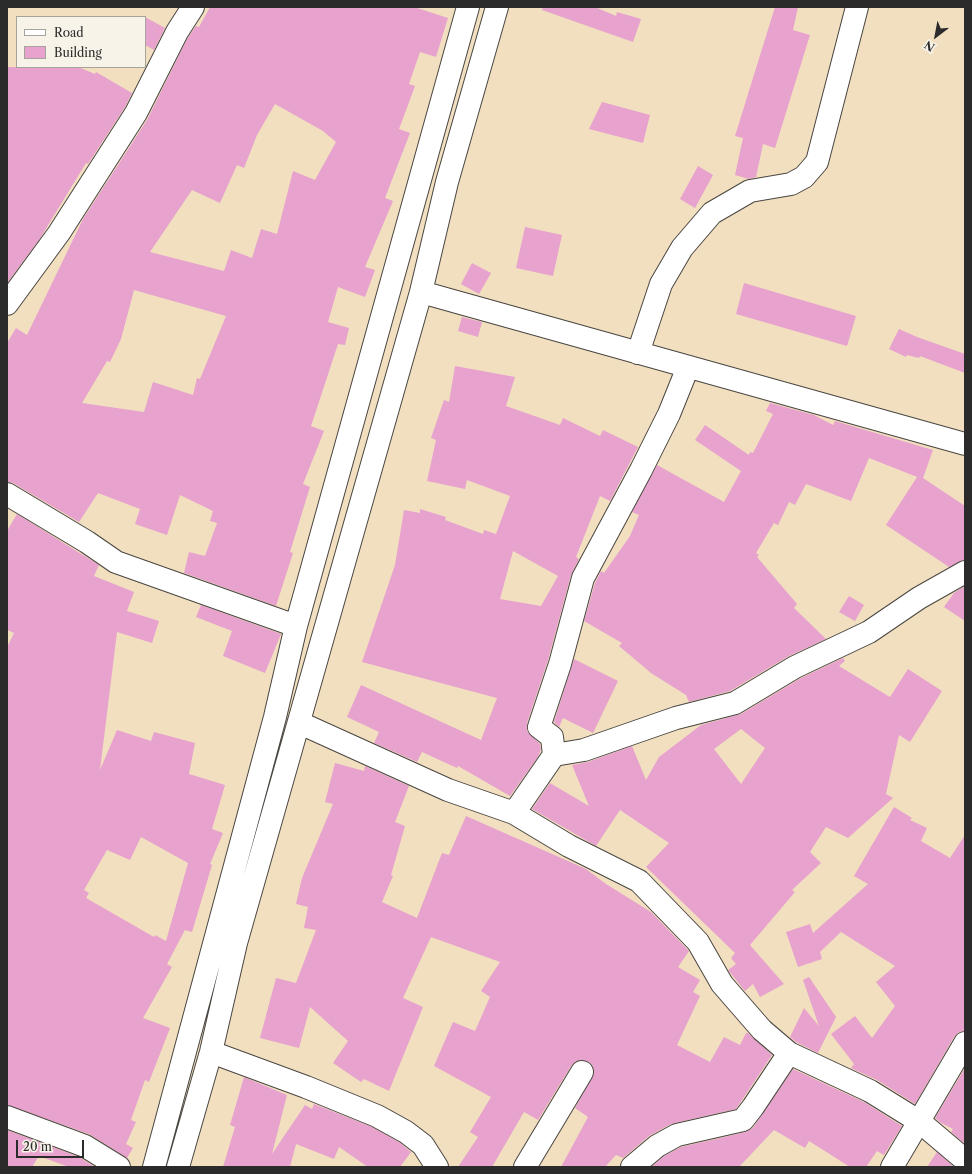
<!DOCTYPE html>
<html>
<head>
<meta charset="utf-8">
<style>
	body { margin:0 }
	#map { position:relative; width:972px; height:1174px; overflow:hidden; background:#f1dfc0; font-family:"Libre Caslon Text",serif }
	canvas { display:block }
	.frame { position:absolute; inset:0; border:8px solid #2b2b2b; pointer-events:none }
	.legend { position:absolute; left:16px; top:16px; width:130px; height:52px; box-sizing:border-box; background:#f7f3e8; border:1px solid #a5a39c; margin:0; padding:5px 7px; list-style:none; font-size:12px; color:#2b2b2b }
	.legend li { display:flex; align-items:center; gap:8px; height:20px }
	.legend b { width:20px; border:1px solid #a5a39c }
	.north { position:absolute; left:916px; top:16px; width:40px; height:40px; -webkit-text-stroke:3px #f7f3e8; paint-order:stroke; rotate:212deg; font-size:11px; font-weight:700; line-height:16px; text-align:center; color:#2b2b2b }
	.north::after { content:''; display:block; margin:auto; width:14px; height:18px; background:#2b2b2b; clip-path:polygon(50% 0,100% 100%,50% 72%,0 100%) }
	.scale { position:absolute; left:16px; top:1140px; width:68px; height:18px; box-sizing:border-box; border:2px solid #2b2b2b; border-top:0; padding-left:5px; font-size:12px; line-height:14px; white-space:nowrap; color:#2b2b2b; -webkit-text-stroke:3px #f7f3e8; paint-order:stroke }
</style>
</head>
<body>
<div id="map">
<canvas width="972" height="1174"></canvas>
<div class="frame"></div>
<ul class="legend">
<li><b style="height:5px;background:#fff"></b>Road</li>
<li><b style="height:11px;background:#e7a2cd"></b>Building</li>
</ul>
<div class="north">N</div>
<div class="scale">20 m</div>
</div>
<script>
const ctx = document.querySelector('canvas').getContext('2d');
ctx.lineJoin = 'round';
function paint(path, color) { ctx.fillStyle = color; ctx.fill(path, 'evenodd'); }
const toPath = rows => new Path2D(rows.map(r => 'M' + r).join(''));
function trace(path, color, width, dash) { ctx.strokeStyle = color; ctx.lineWidth = width; ctx.lineCap = dash ? 'butt' : 'round'; ctx.setLineDash(dash || []); ctx.stroke(path); }
paint(toPath([
	[210,7,414,7,448,18,436,57,420,52,409,84,415,86,399,129,410,133,385,198,393,201,365,267,375,270,365,297,338,287,328,322,349,328,345,345,338,344,311,426,324,431,303,484,310,487,290,552,293,553,276,606,184,573,189,552,205,556,217,523,210,521,213,511,180,495,167,535,135,524,140,509,98,493,79,522,13,483,7,482,7,343,16,328,27,335,83,219,147,120,187,39,196,26,199,27],
	[275,104,323,131,336,142,315,180,293,171,277,234,261,229,252,258,231,250,224,271,150,252,192,190,220,203,237,165,244,168,257,135],
	[134,290,226,316,200,379,197,378,193,395,153,382,144,412,82,403,107,361,110,362,121,339],
	[543,7,595,7,616,16,617,12,641,19,633,42,542,10],
	[775,7,798,7,793,30,810,35,775,148,763,144,756,177,749,179,735,175,743,138,735,136],
	[145,17,165,28,154,50,145,45],
	[7,67,78,67,95,74,96,72,132,93,125,107,88,164,86,163,39,240,7,283],
	[602,102,650,115,643,143,589,129],
	[698,166,713,175,695,208,680,199],
	[525,227,562,235,553,276,516,268],
	[472,263,491,273,479,294,461,284],
	[744,283,856,316,847,346,736,314],
	[462,317,482,322,478,337,458,331],
	[899,329,917,337,965,354,965,373,920,356,919,358,907,355,906,357,889,349],
	[455,366,515,377,506,406,560,425,563,418,600,436,603,430,638,447,610,501,600,496,576,557,579,559,571,575,548,660,527,723,527,731,540,744,541,749,538,757,510,796,458,766,457,768,422,752,417,762,374,743,379,732,347,717,361,685,481,740,497,698,362,662,395,565,404,510,420,513,420,509,446,517,445,520,483,534,484,530,496,534,510,496,467,480,465,489,427,481,436,440,431,438,444,400,449,402],
	[513,551,558,576,541,606,500,599],
	[770,403,814,415,833,425,835,421,933,450,923,478,965,506,965,560,949,567,886,525,917,477,869,458,851,501,806,484,795,505,789,502,778,525,774,523,756,553,759,555,757,557,797,604,794,608,826,639,789,656,730,691,689,702,686,695,651,673,619,646,622,643,584,621,595,583,601,571,604,573,630,536,639,515,632,512,657,465,724,502,741,471,695,440,705,425,749,455,750,452,753,453,773,414,766,411],
	[17,514,99,565,94,576,134,592,127,611,159,621,152,643,117,632,100,770,117,730,151,741,154,732,195,743,189,774,225,785,212,829,223,833,210,864,212,865,192,932,185,930,167,964,172,967,143,1018,170,1028,149,1082,145,1080,131,1120,136,1122,126,1144,133,1148,127,1158,89,1134,7,1105,7,647,14,633,7,630,7,531],
	[141,837,188,863,166,941,155,935,154,937,86,898,89,893,84,890,107,850,130,860],
	[965,586,965,621,944,607,954,593],
	[849,596,864,605,855,621,839,612],
	[201,605,281,634,265,673,223,656,232,631,196,617],
	[843,658,845,661,839,666,890,697,908,669,942,691,910,742,899,735,886,794,893,798,848,838,826,827,810,852,821,863,792,890,795,892,750,945,784,984,760,997,753,984,745,991,728,970,736,964,731,958,735,953,646,867,669,843,620,810,596,846,532,809,550,783,589,806,572,765,588,762,632,746,646,780,659,757,701,725,741,714,801,678],
	[741,729,765,748,741,784,714,749],
	[574,659,618,681,593,733,563,718,559,727,554,722],
	[335,763,364,771,365,766,409,786,395,822,405,826,391,875,393,876,382,902,417,918,442,853,449,855,466,816,586,869,606,884,651,912,689,951,678,967,700,980,693,992,700,996,677,1045,710,1062,724,1037,740,1045,746,1033,748,1033,772,1055,736,1109,671,1124,649,1136,623,1158,616,1155,605,1167,561,1167,588,1117,575,1108,594,1073,593,1066,589,1062,582,1060,576,1061,571,1066,538,1120,524,1112,492,1167,458,1167,478,1137,470,1132,491,1097,434,1066,453,1022,475,1031,490,997,481,991,500,962,431,937,403,998,423,1007,389,1091,364,1079,361,1082,333,1063,348,1041,310,1007,299,1048,260,1038,276,978,296,983,316,930,304,928,308,907,296,904,302,878,333,804,325,802],
	[894,807,912,818,910,820,927,828,921,841,950,858,965,835,965,1031,959,1032,954,1037,915,1104,877,1080,851,1068,854,1064,831,1034,855,1016,872,1038,895,1006,876,982,895,966,841,932,820,952,822,959,798,967,786,932,810,924,813,933,868,884,854,876],
	[809,977,836,1017,818,1053,796,1042,790,1037,804,1008,819,1026,803,980],
	[965,1068,965,1144,951,1132,953,1129,941,1123,935,1118],
	[793,1069,864,1102,902,1126,884,1155,877,1151,866,1167,850,1167,809,1141,805,1148,774,1130,739,1167,651,1167,664,1156,681,1147,746,1132,753,1128],
	[244,1077,287,1095,272,1154,305,1105,312,1109,314,1104,372,1127,399,1142,411,1152,400,1167,368,1167,339,1147,334,1159,296,1144,290,1167,223,1167,235,1127,230,1125],
	[7,1130,79,1157,95,1167,69,1167,39,1156,32,1167,7,1167],
	[937,1152,954,1167,927,1167]
]), '#e7a2cd');
const minor = toPath([
	[421,292,965,444],
	[7,304,59,233,136,113,177,32,193,7],
	[638,353,661,284,682,248,712,213,750,191,791,184,804,177,817,162,857,7],
	[7,494,87,542,116,562,296,626],
	[300,723,448,790,514,813,569,846,639,881,698,942,722,984,762,1030,789,1053,870,1091,920,1122,965,1160],
	[554,755,584,750,676,718,735,703,795,667,869,632,919,598,965,572],
	[514,813,554,755,552,737,539,727,560,664,583,578,641,470,669,414,688,367],
	[211,1052,306,1087,377,1116,406,1132,423,1145,437,1167],
	[7,1117,85,1146,119,1167],
	[154,1167,275,717,296,626,468,7],
	[178,1167,211,1052,236,943,421,292,447,182,497,7],
	[525,1167,582,1072],
	[632,1167,657,1146,677,1135,743,1120,753,1107,789,1053],
	[892,1167,965,1043]
]);
trace(minor, '#494641', 24);
trace(minor, '#fff', 22);
</script>
</body>
</html>
